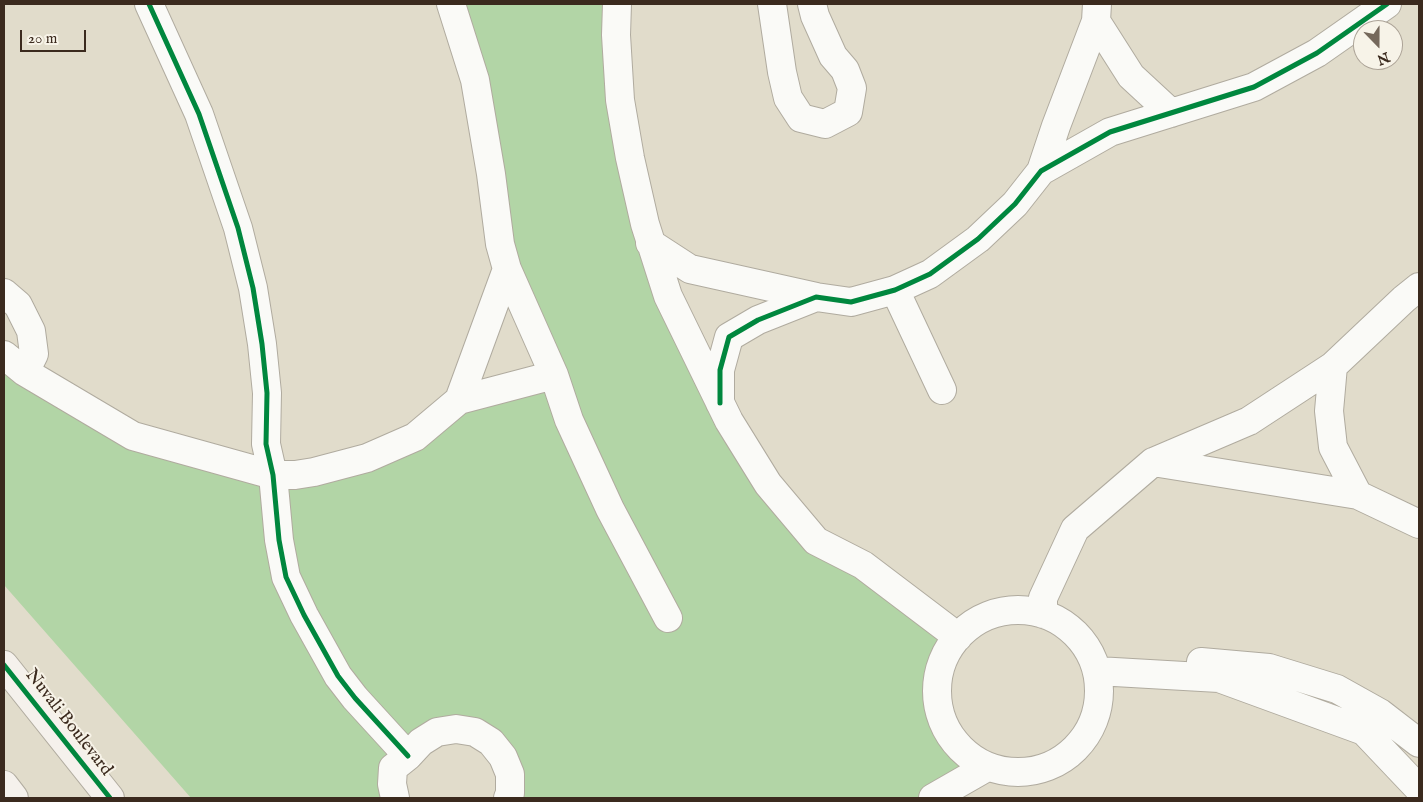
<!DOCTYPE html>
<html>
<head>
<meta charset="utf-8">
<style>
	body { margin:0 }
	#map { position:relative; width:1423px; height:802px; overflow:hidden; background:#e1dccb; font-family:"IM FELL English",serif }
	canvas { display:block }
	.frame { position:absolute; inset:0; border:5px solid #3b2a1e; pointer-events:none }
	.north { position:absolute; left:1353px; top:20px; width:50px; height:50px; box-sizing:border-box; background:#f7f3e8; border:1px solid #aca397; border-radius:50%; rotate:158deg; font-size:14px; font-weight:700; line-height:20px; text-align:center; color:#3b2a1e }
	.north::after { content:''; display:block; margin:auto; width:18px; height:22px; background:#75685b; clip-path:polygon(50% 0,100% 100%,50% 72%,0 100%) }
	.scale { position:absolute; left:20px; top:30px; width:66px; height:22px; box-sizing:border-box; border:2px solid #3b2a1e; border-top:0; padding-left:6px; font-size:15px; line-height:18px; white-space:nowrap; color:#3b2a1e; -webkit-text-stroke:4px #f7f3e8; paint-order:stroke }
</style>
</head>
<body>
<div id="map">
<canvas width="1423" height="802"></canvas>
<div class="frame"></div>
<div class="north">N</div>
<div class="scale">20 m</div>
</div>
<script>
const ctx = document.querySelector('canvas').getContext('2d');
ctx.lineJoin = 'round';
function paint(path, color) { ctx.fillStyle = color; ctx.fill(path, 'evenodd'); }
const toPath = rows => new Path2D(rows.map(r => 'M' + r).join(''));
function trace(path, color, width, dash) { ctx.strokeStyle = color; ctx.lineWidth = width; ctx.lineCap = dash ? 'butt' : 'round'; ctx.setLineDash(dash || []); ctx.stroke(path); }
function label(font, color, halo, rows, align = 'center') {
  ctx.font = font + ' "IM FELL English",serif'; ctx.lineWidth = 4; ctx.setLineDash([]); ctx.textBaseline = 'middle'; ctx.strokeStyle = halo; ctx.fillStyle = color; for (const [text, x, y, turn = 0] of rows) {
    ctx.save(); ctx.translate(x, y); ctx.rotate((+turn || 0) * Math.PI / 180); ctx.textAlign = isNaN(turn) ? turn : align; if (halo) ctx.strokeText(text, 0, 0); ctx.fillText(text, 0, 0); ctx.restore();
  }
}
paint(toPath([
	[451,4,617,4,616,35,668,296,815,541,958,637,943,658,936,683,938,709,948,734,965,753,987,767,933,798,508,798,510,793,475,732,408,756,304,615,273,475,314,472,459,400,554,375,507,269],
	[4,358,124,432,264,472,270,537,399,753,395,798,191,798,4,585]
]), '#b2d5a6');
const street = toPath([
	[149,4,199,114,238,228,253,288,262,344,267,393,266,444,273,475,279,540,286,577,304,615,338,676,355,698,408,756],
	[451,4,475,80,491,174,500,244,507,269],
	[617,4,616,35,620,100,630,158,645,224,668,296,729,421,768,484,816,541,863,565,958,637],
	[772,4,782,72,788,98,801,118,825,124,848,112,852,88,845,70,833,56,815,16,812,4],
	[1096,21,1131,76,1171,113],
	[1041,171,1056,126,1096,21,1097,4],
	[650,243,690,269,816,297],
	[895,290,942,390],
	[4,293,18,305,31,331,34,354,25,372],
	[4,355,25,372,133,436,273,475,295,475,314,472,367,458,415,437,459,400],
	[1333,366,1404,299,1419,287],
	[554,375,459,400,507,269,554,375,569,420,610,509,668,618],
	[720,403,720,370,729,337,758,320,816,297,851,302,895,290,930,274,978,239,1015,204,1041,171,1110,132,1254,87,1317,53,1387,4],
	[1153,462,1249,421,1333,366,1329,411,1333,447,1358,495],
	'937 691a81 81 0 1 1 162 0a81 81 0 1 1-162 0Z',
	[1043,614,1043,598,1075,529,1153,462,1358,495,1419,524],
	[1201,662,1269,668,1337,689,1380,713,1419,743],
	[1097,671,1219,678,1364,731,1419,789],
	[395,798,392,784,393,768,408,756,421,742,437,732,456,729,475,732,491,742,503,757,510,774,510,793,508,798],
	[933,798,987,767]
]);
const secondary = toPath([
	[4,665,110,798],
	[4,785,14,798]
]);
trace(street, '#b0ab9f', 30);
trace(secondary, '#b0ab9f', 30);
trace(street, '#fafaf7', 28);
trace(secondary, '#f5f1ec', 28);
trace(toPath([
	[149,4,199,114,238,228,253,288,262,344,267,393,266,444,273,475,279,540,286,577,304,615,338,676,355,698,408,756],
	[720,403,720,370,729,337,758,320,816,297,851,302,895,290,930,274,978,239,1015,204,1041,171,1110,132,1254,87,1317,53,1387,4],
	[4,665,110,798]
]), '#00873e', 5);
label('18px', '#3b2a1e', '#f7f3e8', [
	["Nuvali Boulevard",68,723,52]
]);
</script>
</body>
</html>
